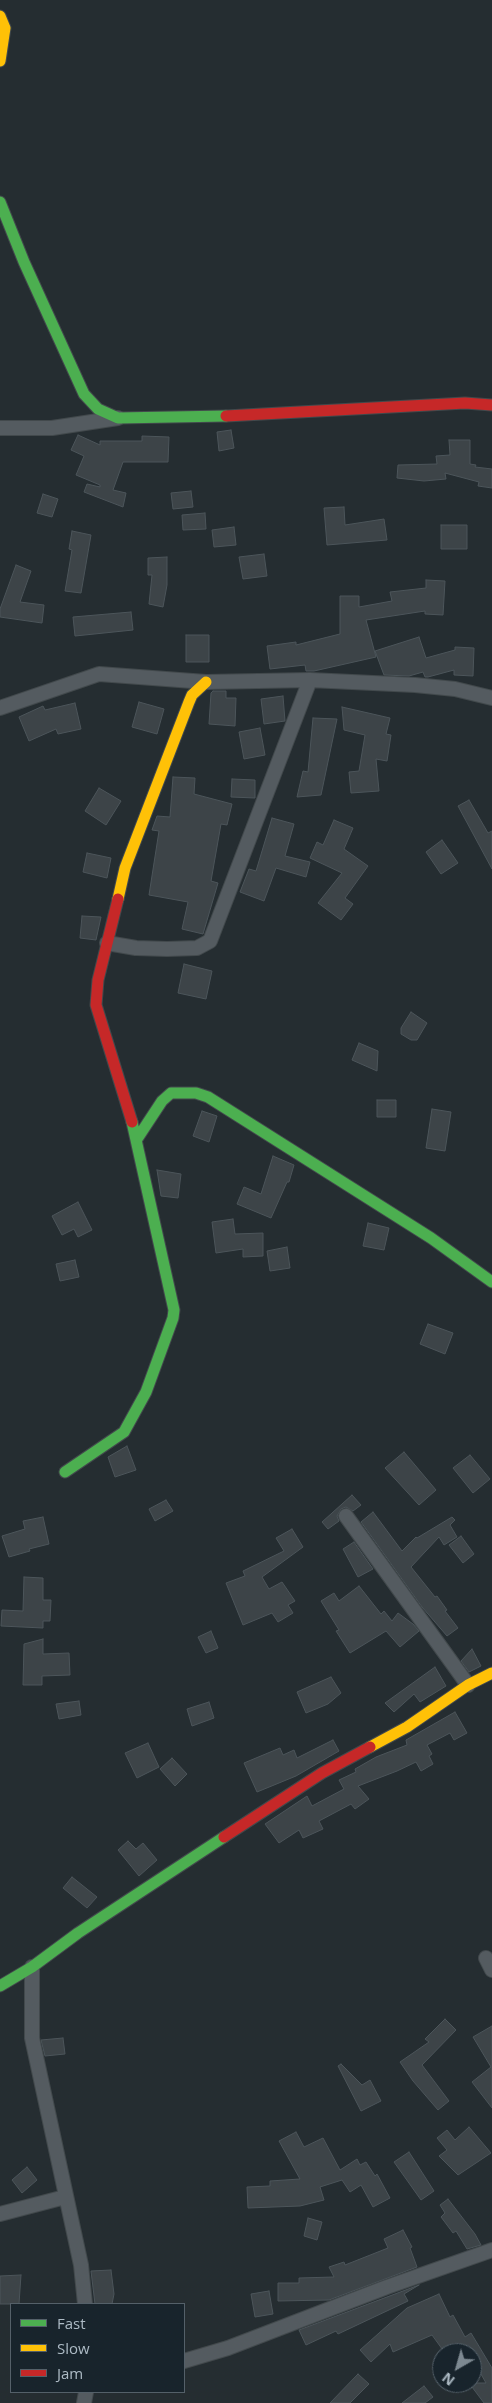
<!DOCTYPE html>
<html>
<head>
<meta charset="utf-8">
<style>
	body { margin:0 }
	#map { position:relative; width:492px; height:2403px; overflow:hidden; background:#252d31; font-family:"Open Sans",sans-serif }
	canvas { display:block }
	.legend { position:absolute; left:10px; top:2303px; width:175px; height:90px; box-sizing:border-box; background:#18242c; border:1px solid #546069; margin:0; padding:6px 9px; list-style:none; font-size:15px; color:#adbbc5 }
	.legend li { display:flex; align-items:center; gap:10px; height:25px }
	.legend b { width:25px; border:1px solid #546069 }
	.north { position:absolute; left:432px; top:2343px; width:50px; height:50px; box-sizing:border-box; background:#18242c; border:1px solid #546069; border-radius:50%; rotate:218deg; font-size:14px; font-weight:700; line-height:20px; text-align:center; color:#adbbc5 }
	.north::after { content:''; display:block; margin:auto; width:18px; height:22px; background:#7d8991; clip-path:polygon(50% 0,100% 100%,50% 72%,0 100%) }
</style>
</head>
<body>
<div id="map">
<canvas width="492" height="2403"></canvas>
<ul class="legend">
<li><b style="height:6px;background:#4caf50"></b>Fast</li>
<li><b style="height:6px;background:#ffc107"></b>Slow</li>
<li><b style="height:6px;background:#c62828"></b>Jam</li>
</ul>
<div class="north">N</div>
</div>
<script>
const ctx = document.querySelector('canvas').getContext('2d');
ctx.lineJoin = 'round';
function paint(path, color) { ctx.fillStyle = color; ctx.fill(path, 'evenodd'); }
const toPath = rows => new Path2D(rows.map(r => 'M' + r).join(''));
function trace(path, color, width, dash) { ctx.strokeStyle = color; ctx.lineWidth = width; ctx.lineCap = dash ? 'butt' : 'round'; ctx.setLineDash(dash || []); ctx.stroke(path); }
const building = toPath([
	[231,430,234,448,219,451,217,432,231,430],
	[78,435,100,445,100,441,142,441,142,436,169,437,168,462,123,462,113,490,126,493,123,507,84,492,87,484,100,487,100,485,76,475,84,456,71,450,78,435],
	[449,440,470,440,470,464,476,465,475,467,492,469,492,488,478,486,479,482,445,473,446,479,424,481,397,478,398,465,437,464,436,456,450,455,449,440],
	[191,491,193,507,173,509,171,493,191,491],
	[43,494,58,499,52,517,37,513,43,494],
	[344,507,345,525,384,519,387,540,327,545,324,508,344,507],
	[205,513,206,529,183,530,182,515,205,513],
	[441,525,467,525,467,549,441,549,441,525],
	[234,527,236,545,214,547,212,530,234,527],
	[72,531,91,535,81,593,65,591,72,550,69,549,72,531],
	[264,554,267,576,243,579,239,557,264,554],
	[167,557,167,585,163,607,149,604,152,575,148,575,148,558,167,557],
	[16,565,31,571,20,602,44,605,42,623,0,617,0,609,16,565],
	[426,580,445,581,443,615,425,614,425,611,366,620,376,657,314,671,306,671,305,665,270,669,267,646,296,642,296,645,340,634,340,596,359,596,359,607,392,601,390,592,426,588,426,580],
	[131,612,133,630,75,636,73,617,131,612],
	[186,635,209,635,209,662,186,662,186,635],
	[419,637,426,658,455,650,455,647,474,648,473,676,454,675,454,670,428,677,425,677,423,672,409,676,384,675,375,651,419,637],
	[213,691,226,691,226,698,236,698,235,726,209,724,211,693,213,691],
	[283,696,285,721,264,724,261,699,283,696],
	[139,702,164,709,157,734,132,727,139,702],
	[75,703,81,729,58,734,56,729,29,741,19,717,43,706,45,710,75,703],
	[342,707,390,718,386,734,391,735,387,761,376,759,379,791,351,793,349,772,359,771,365,735,344,730,342,707],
	[313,718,337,719,321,795,297,797,303,771,308,772,313,718],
	[260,728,265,755,244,759,239,732,260,728],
	[173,777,195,778,194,794,232,804,227,825,221,824,211,881,218,883,203,934,182,929,188,902,149,895,159,831,152,830,157,816,170,817,173,777],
	[232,779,255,780,255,798,231,797,232,779],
	[99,788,121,801,106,825,85,811,99,788],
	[469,800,488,833,492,831,492,869,458,806,469,800],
	[272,818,294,824,285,856,310,862,306,877,276,868,264,901,240,892,249,869,256,871,272,818],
	[334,820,353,828,344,849,368,866,345,898,353,904,341,920,318,903,342,873,310,858,317,842,323,845,334,820],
	[442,840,458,863,441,874,426,852,442,840],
	[87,853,111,858,107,878,83,872,87,853],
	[82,916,101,917,96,940,80,938,82,916],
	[184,964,212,971,206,999,178,993,184,964],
	[411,1012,427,1023,417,1040,411,1040,401,1034,401,1028,411,1012],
	[359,1043,378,1051,377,1071,352,1060,359,1043],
	[377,1100,396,1100,396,1117,377,1117,377,1100],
	[432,1109,451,1112,445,1151,426,1148,432,1109],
	[202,1111,217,1116,209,1142,193,1136,202,1111],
	[273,1156,294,1165,289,1182,287,1182,271,1218,237,1204,244,1187,261,1194,273,1156],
	[157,1170,181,1174,178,1198,161,1196,157,1170],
	[78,1202,92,1230,78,1237,74,1229,62,1235,52,1216,78,1202],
	[233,1219,235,1234,263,1233,263,1256,243,1257,243,1249,216,1253,212,1222,233,1219],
	[368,1223,389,1228,384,1250,363,1246,368,1223],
	[287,1247,290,1268,270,1271,267,1251,287,1247],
	[75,1260,79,1277,60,1281,56,1264,75,1260],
	[428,1324,453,1333,445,1354,420,1344,428,1324],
	[127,1446,136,1470,115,1477,108,1457,127,1446],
	[404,1452,436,1490,419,1505,385,1468,404,1452],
	[470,1455,490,1479,473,1493,453,1468,470,1455],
	[352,1495,361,1505,353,1511,346,1507,341,1509,337,1516,339,1521,328,1529,322,1522,352,1495],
	[166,1500,173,1511,155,1521,149,1509,166,1500],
	[373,1512,402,1551,416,1537,417,1538,452,1517,455,1520,450,1525,457,1537,444,1545,439,1537,411,1567,435,1597,437,1596,447,1610,445,1611,458,1628,447,1636,422,1607,361,1522,373,1512],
	[43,1517,49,1544,29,1549,30,1551,9,1557,2,1536,25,1529,23,1521,43,1517],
	[292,1529,303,1547,262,1577,269,1589,282,1582,295,1601,288,1605,293,1613,278,1622,272,1613,243,1625,226,1583,245,1576,243,1571,284,1551,276,1538,292,1529],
	[461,1536,474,1554,463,1563,449,1545,461,1536],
	[354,1542,373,1569,358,1577,343,1549,354,1542],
	[24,1577,43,1578,43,1600,51,1600,50,1621,43,1621,43,1628,1,1626,2,1610,23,1611,24,1577],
	[359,1586,381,1614,384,1611,392,1621,398,1613,413,1624,419,1631,400,1647,386,1631,350,1653,336,1631,339,1630,321,1601,334,1593,339,1601,359,1586],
	[211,1631,218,1648,206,1653,198,1637,211,1631],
	[43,1639,43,1654,69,1653,70,1675,42,1676,42,1685,23,1685,24,1644,43,1639],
	[472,1649,481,1666,469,1672,461,1661,472,1649],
	[435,1667,446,1686,420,1702,414,1694,394,1712,385,1703,435,1667],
	[331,1677,341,1693,328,1704,306,1713,297,1692,331,1677],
	[79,1701,81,1715,59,1719,56,1704,79,1701],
	[209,1702,214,1718,192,1726,187,1709,209,1702],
	[455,1712,467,1733,454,1740,450,1733,427,1745,432,1754,429,1756,433,1764,421,1771,416,1762,397,1771,358,1786,369,1799,355,1809,351,1804,319,1821,323,1829,303,1838,299,1830,279,1843,265,1824,307,1796,312,1806,344,1789,339,1780,356,1772,355,1769,376,1757,407,1745,406,1740,455,1712],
	[333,1740,339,1751,296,1776,257,1792,244,1763,280,1748,283,1755,294,1750,297,1758,333,1740],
	[148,1743,159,1767,137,1778,125,1753,148,1743],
	[172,1758,187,1774,175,1786,160,1769,172,1758],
	[128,1841,136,1849,143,1843,157,1860,139,1876,118,1850,128,1841],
	[72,1877,97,1897,87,1908,63,1888,72,1877],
	[445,2019,456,2030,422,2065,449,2101,438,2110,413,2081,400,2062,429,2042,425,2039,445,2019],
	[492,2026,492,2108,472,2082,491,2067,473,2037,492,2026],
	[63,2038,65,2054,45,2056,41,2040,63,2038],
	[341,2064,362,2085,370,2080,381,2101,361,2111,338,2066,341,2064],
	[469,2127,491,2153,458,2175,439,2156,447,2150,437,2138,447,2130,455,2140,469,2127],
	[296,2132,304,2147,323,2138,340,2170,357,2159,360,2165,366,2162,375,2176,377,2174,390,2198,373,2207,361,2185,350,2192,342,2180,320,2187,324,2200,300,2206,248,2208,247,2187,270,2186,270,2181,300,2179,279,2141,296,2132],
	[409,2152,434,2191,421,2200,394,2162,409,2152],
	[27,2167,37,2180,22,2193,12,2180,27,2167],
	[448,2199,475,2234,481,2245,467,2249,456,2231,453,2233,441,2217,445,2213,440,2205,448,2199],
	[308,2218,322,2222,317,2240,304,2236,308,2218],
	[403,2230,412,2247,410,2248,417,2267,329,2300,278,2301,278,2283,299,2283,299,2278,334,2277,329,2267,344,2262,345,2265,388,2248,384,2239,403,2230],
	[111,2270,114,2294,112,2304,95,2304,91,2271,111,2270],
	[21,2275,19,2304,0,2304,0,2276,21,2275],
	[419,2285,404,2294,408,2301,338,2334,336,2331,306,2345,299,2330,419,2285],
	[269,2291,273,2314,255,2317,251,2294,269,2291],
	[439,2294,450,2317,453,2315,465,2337,471,2333,492,2368,492,2403,484,2403,469,2383,486,2383,472,2358,472,2353,445,2353,432,2335,393,2352,390,2344,371,2362,360,2350,407,2308,439,2294],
	[358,2374,369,2384,350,2403,330,2403,358,2374],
	[424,2386,433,2397,425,2403,402,2403,424,2386]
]);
paint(building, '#3d4448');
trace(building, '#4c555a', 1);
const street = toPath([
	[0,428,52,428,118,418],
	[0,708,99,674,206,682,310,680,415,685,455,689,492,698],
	[107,943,136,948,167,949,197,948,210,941,310,680],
	[346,1516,468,1685],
	[486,1958,492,1970],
	[32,1967,32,2038,81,2265,85,2304],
	[0,2214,65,2197],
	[184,2361,228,2348,387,2287,492,2250],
	[84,2403,86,2392]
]);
const fast = toPath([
	[0,202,24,262,84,394,98,409,118,418,226,416],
	[137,1139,162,1101,171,1093,196,1093,208,1097,431,1238,492,1282],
	[65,1472,124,1432,146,1392,173,1318,174,1310,132,1122],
	[0,1986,32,1967,78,1933,224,1837]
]);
const slow = toPath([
	[0,16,5,28,0,61],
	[118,899,125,868,189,702,192,695,206,682],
	[370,1747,407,1727,468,1685,492,1673]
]);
const jam = toPath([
	[226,416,465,403,492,405],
	[118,899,98,980,96,1005,132,1122],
	[224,1837,322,1773,370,1747]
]);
trace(street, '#42494c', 16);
trace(fast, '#42494c', 13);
trace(slow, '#42494c', 13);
trace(jam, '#42494c', 13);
trace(street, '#545b60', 14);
trace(fast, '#4caf50', 11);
trace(slow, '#ffc107', 11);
trace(jam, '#c62828', 11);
</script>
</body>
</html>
